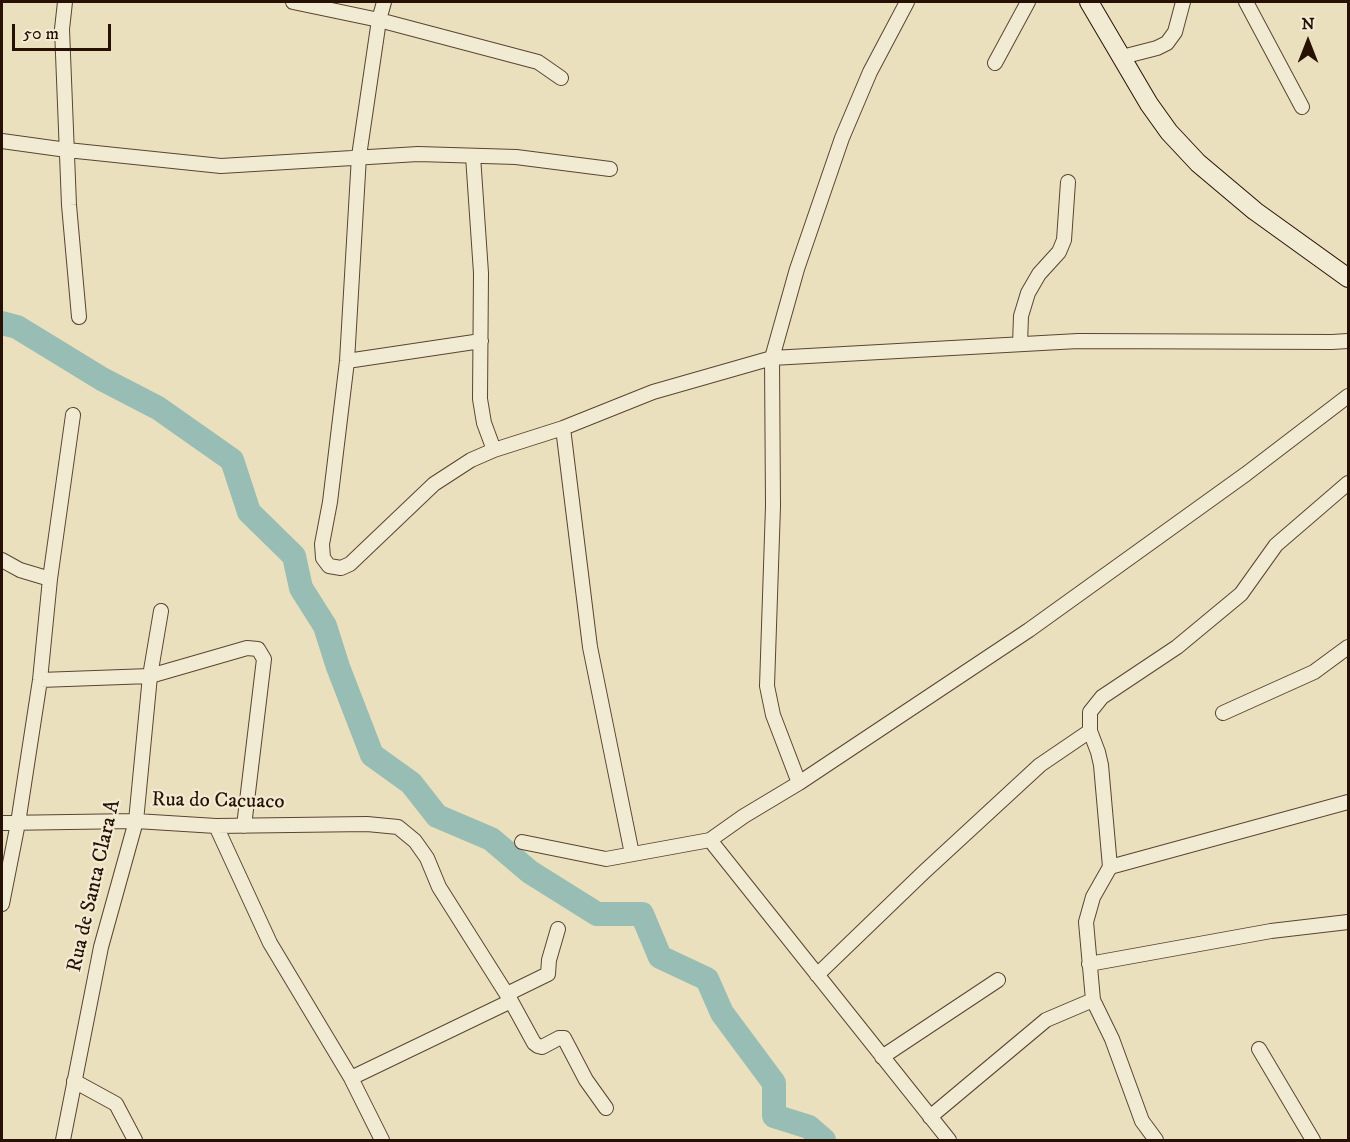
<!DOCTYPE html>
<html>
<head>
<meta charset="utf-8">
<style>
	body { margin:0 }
	#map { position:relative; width:1350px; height:1142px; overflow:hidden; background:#ebe0bd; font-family:"IM FELL DW Pica",serif }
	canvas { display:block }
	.frame { position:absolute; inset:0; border:3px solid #271104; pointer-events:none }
	.north { position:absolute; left:1278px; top:12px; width:60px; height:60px; -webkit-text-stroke:4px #f2ebd4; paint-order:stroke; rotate:0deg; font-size:16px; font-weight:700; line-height:24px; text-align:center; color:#271104 }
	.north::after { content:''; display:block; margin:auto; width:21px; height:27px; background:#271104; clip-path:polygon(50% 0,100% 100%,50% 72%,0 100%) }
	.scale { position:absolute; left:12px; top:24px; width:99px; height:27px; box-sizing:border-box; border:3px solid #271104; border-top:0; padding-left:8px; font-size:18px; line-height:21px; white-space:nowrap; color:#271104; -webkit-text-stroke:4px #f2ebd4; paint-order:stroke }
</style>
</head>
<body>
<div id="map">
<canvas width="1350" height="1142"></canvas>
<div class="frame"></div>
<div class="north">N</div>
<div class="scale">50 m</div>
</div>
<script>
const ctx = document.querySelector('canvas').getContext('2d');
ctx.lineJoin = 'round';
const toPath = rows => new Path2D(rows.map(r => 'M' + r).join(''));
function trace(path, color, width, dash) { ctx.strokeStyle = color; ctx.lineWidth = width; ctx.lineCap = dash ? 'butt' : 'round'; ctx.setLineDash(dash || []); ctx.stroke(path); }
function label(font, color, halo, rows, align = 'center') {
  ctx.font = font + ' "IM FELL DW Pica",serif'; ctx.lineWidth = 4.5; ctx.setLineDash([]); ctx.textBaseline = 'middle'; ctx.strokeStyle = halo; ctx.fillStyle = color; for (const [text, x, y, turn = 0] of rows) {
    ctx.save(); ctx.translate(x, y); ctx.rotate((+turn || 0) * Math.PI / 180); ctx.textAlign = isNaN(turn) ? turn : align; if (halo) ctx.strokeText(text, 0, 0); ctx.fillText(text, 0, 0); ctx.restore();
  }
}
trace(toPath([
	[2,323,17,327,102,379,158,408,232,460,249,512,294,556,301,588,325,626,338,667,372,755,411,783,437,816,491,839,530,872,597,914,642,914,660,957,707,979,722,1013,774,1083,774,1116,809,1127,824,1140]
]), '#98bdb4', 24);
const street = toPath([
	[65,2,62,29,69,205,79,317],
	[293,2,379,20,538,62,561,78],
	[384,2,379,20,359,156,347,361,330,502,322,544,323,558,329,566,341,568,350,564,434,484,471,460,494,450,563,428,653,392,772,358,1078,341,1332,342,1348,341],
	[1246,2,1302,107],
	[1122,57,1157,48,1167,43,1175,32,1183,2],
	[995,63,1028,2],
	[2,141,67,150,221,166,418,154,516,157,610,169],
	[473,156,481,273,480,399,484,423,494,450],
	[1020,344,1021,316,1028,293,1039,274,1059,252,1064,240,1068,182],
	[347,361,481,341],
	[563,428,590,647,632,854],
	[2,560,20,570,50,579],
	[40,680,150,676,247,648,258,649,264,659,244,826],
	[1223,713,1314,672,1348,647],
	[799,783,773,715,767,686,773,506,772,358,797,269,842,138,870,72,907,2],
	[2,823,136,821,216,826,367,824,398,827,415,841,427,858,439,887,511,1001,534,1043,538,1046,542,1047,559,1038,564,1038,586,1080,606,1108],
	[216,826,270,943,351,1078,382,1140],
	[710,840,949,1140],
	[522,842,606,859,710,840,744,816,799,783,1029,630,1246,474,1348,396],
	[1110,867,1348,802],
	[2,904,18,823,40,680,50,579,73,415],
	[1089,964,1271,931,1348,922],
	[817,975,924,872,1040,765,1090,731],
	[507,994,548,974,549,960,558,929],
	[1259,1049,1313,1140],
	[882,1057,998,980],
	[351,1078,511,1001],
	[74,1081,116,1104,135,1140],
	[930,1117,1046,1020,1093,1000],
	[63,1140,101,947,136,821,150,676,161,611],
	[1156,1140,1142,1121,1112,1039,1093,1000,1086,922,1093,897,1110,867,1101,765,1098,752,1090,731,1090,712,1102,697,1177,647,1241,594,1276,545,1348,483]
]);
const secondary = toPath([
	[1089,2,1149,104,1169,132,1198,163,1255,211,1348,278]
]);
trace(street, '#584532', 16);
trace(secondary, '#271104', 20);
trace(street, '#f2ebd4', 14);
trace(secondary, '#f2ebd4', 18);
label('21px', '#271104', '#f2ebd4', [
	["Rua do Cacuaco",218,802,1],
	["Rua de Santa Clara A",95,886,-77]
]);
</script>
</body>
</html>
